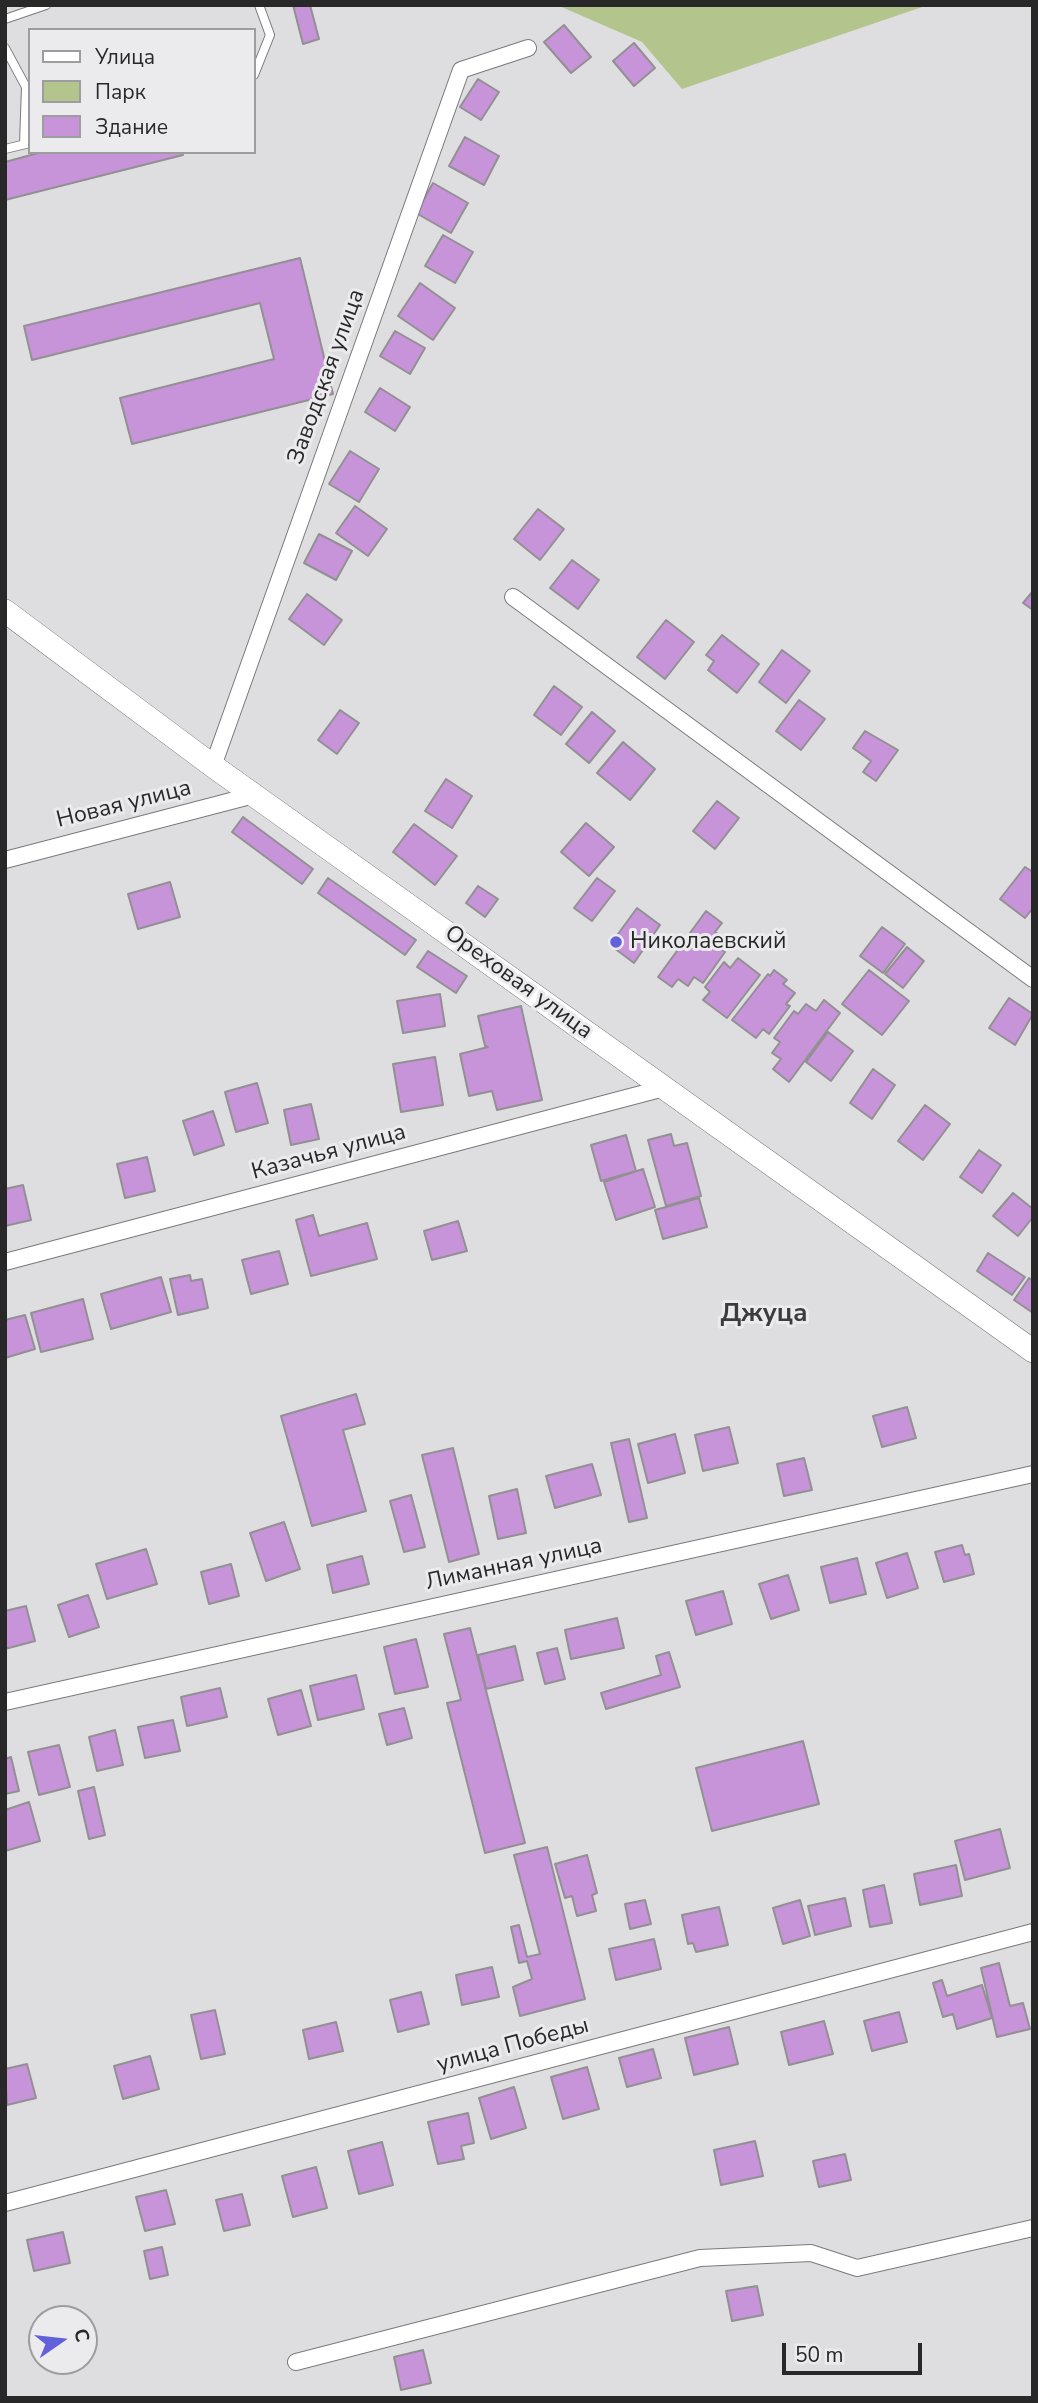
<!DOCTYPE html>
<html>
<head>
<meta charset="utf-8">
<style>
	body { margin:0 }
	#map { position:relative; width:1038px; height:2403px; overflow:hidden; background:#dedee0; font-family:"Nunito Sans",sans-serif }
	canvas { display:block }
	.frame { position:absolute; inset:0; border:7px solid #282829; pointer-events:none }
	.legend { position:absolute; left:28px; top:28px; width:228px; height:126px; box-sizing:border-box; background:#ebebed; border:2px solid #9d9d9f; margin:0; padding:9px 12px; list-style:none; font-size:21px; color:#282829 }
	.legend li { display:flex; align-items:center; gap:14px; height:35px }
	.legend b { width:35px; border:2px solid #9d9d9f }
	.north { position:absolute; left:28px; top:2305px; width:70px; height:70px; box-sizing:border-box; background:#ebebed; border:2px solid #9d9d9f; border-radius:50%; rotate:76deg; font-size:19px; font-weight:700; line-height:28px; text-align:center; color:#282829 }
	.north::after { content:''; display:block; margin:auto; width:24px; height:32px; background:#6261d9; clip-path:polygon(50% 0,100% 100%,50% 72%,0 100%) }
	.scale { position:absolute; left:782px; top:2343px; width:140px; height:32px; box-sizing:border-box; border:4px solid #282829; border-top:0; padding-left:9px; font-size:21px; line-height:24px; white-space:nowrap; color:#282829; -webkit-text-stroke:5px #ebebed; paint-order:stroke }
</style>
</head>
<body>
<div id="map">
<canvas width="1038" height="2403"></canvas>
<div class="frame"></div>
<ul class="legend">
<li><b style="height:9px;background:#fff"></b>Улица</li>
<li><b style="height:19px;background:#b3c58d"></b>Парк</li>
<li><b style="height:19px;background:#c793d9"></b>Здание</li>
</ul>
<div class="north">С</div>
<div class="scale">50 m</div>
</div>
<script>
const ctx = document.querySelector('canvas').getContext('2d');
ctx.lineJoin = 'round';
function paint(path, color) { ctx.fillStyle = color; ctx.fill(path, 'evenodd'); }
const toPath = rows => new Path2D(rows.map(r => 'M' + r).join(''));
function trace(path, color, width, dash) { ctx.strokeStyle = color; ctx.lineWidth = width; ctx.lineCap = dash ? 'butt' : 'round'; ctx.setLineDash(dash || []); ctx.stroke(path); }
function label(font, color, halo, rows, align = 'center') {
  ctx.font = font + ' "Nunito Sans",sans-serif'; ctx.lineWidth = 6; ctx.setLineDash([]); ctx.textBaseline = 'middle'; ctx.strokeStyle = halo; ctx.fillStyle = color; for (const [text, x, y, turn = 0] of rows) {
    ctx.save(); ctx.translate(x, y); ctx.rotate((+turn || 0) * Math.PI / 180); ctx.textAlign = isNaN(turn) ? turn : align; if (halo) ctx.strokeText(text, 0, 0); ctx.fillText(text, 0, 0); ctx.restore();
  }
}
paint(toPath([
	[557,5,928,5,682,89,642,42]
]), '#b3c58d');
const building = toPath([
	[293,5,310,5,319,39,303,44,293,5],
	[564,25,591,57,571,73,544,42,564,25],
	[634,43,655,68,634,86,613,61,634,43],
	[478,79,499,92,481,120,460,107,478,79],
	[465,137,499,156,484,185,449,166,465,137],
	[42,152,182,152,183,155,5,200,5,162,42,152],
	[433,183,468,203,451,233,416,213,433,183],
	[443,235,473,252,455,283,425,266,443,235],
	[300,258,333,394,132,444,120,398,274,359,260,303,32,360,24,326,300,258],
	[420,283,455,308,433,340,398,316,420,283],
	[395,331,425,348,410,374,380,356,395,331],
	[380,388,410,407,395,431,365,412,380,388],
	[350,451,379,469,359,502,329,484,350,451],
	[355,506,387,529,368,556,336,533,355,506],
	[538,509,564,529,540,560,514,539,538,509],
	[319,534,352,551,336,580,304,563,319,534],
	[572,560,599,580,578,609,550,588,572,560],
	[1033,591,1033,610,1023,603,1033,591],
	[307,594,342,620,324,645,289,619,307,594],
	[666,620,694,642,665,679,637,657,666,620],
	[722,635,759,664,737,693,708,670,714,661,706,655,722,635],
	[782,650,810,671,786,703,759,682,782,650],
	[554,686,582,707,561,735,534,715,554,686],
	[799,700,825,719,801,750,776,731,799,700],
	[340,710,359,723,337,754,318,740,340,710],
	[592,712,615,731,589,763,566,744,592,712],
	[865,731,898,750,876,781,863,772,871,761,853,748,865,731],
	[623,742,655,769,630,800,597,773,623,742],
	[446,779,472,796,452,828,425,811,446,779],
	[717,801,739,818,715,849,693,831,717,801],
	[243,817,313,869,302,884,232,832,243,817],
	[586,823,614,847,589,876,561,852,586,823],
	[414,824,457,856,435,885,393,852,414,824],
	[1025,867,1033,872,1033,908,1025,918,1000,899,1025,867],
	[328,878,416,940,405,955,318,893,328,878],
	[597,878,615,891,592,921,574,908,597,878],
	[170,882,180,917,138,929,128,894,170,882],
	[478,886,498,899,485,917,466,903,478,886],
	[637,908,660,925,634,963,610,945,637,908],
	[706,911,722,923,715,932,726,939,719,948,725,952,703,983,694,977,688,986,678,979,672,987,658,977,706,911],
	[882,927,905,944,883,973,860,956,882,927],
	[907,947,924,961,903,988,885,974,907,947],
	[428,951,467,976,456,993,417,967,428,951],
	[738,958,760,975,727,1018,703,1000,710,992,705,987,724,962,730,968,738,958],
	[774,970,787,980,783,984,795,993,786,1004,790,1006,769,1034,763,1029,756,1038,732,1020,768,974,770,976,774,970],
	[869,970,909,1001,882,1035,842,1004,869,970],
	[440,994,445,1026,403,1033,397,1001,440,994],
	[1009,998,1033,1014,1015,1045,989,1028,1009,998],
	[824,1000,840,1013,789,1082,773,1069,781,1059,772,1053,780,1042,774,1038,794,1011,798,1014,806,1004,816,1011,824,1000],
	[521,1006,542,1100,497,1110,492,1091,469,1096,460,1054,488,1047,485,1046,478,1016,521,1006],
	[828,1032,853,1051,831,1081,806,1062,828,1032],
	[435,1057,443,1105,401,1112,393,1064,435,1057],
	[873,1069,895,1085,872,1119,850,1103,873,1069],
	[257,1083,268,1123,236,1132,225,1092,257,1083],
	[311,1104,319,1139,291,1145,284,1110,311,1104],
	[925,1105,950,1124,923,1160,898,1141,925,1105],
	[213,1111,224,1145,194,1155,183,1121,213,1111],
	[671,1134,674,1146,687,1143,701,1196,666,1206,648,1140,671,1134],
	[626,1135,636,1171,601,1181,591,1145,626,1135],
	[979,1150,1001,1165,982,1193,960,1177,979,1150],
	[147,1157,155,1191,125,1198,117,1164,147,1157],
	[643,1169,655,1207,616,1220,604,1182,643,1169],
	[23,1185,31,1220,5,1226,5,1189,23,1185],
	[1013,1193,1033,1209,1033,1217,1018,1236,993,1216,1013,1193],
	[699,1198,707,1227,663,1239,655,1210,699,1198],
	[313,1215,319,1236,367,1223,377,1259,311,1276,296,1220,313,1215],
	[458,1221,467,1251,432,1260,424,1231,458,1221],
	[279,1251,288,1284,251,1294,242,1260,279,1251],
	[988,1253,1025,1277,1012,1295,977,1271,988,1253],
	[190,1275,191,1281,202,1279,208,1308,178,1315,170,1279,190,1275],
	[161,1277,171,1312,111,1329,101,1294,161,1277],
	[1029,1278,1033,1281,1033,1313,1014,1300,1029,1278],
	[83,1299,93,1339,41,1352,31,1313,83,1299],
	[25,1315,35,1349,5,1358,5,1320,25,1315],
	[356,1394,365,1424,343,1430,366,1511,312,1526,281,1416,356,1394],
	[907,1407,916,1438,882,1447,873,1416,907,1407],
	[729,1427,738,1463,703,1471,695,1435,729,1427],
	[675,1434,685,1473,648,1483,638,1444,675,1434],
	[629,1439,647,1518,629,1522,611,1443,629,1439],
	[453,1448,479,1554,449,1562,422,1455,453,1448],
	[804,1458,812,1490,784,1496,777,1464,804,1458],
	[592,1464,601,1495,555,1508,546,1476,592,1464],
	[517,1489,526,1533,498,1539,489,1496,517,1489],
	[411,1495,425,1547,404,1552,390,1501,411,1495],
	[284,1522,300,1569,266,1581,250,1533,284,1522],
	[962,1545,965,1555,969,1554,974,1574,944,1582,935,1552,962,1545],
	[146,1549,157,1584,107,1599,96,1564,146,1549],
	[907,1553,918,1588,887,1598,876,1563,907,1553],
	[362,1556,369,1584,333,1593,327,1565,362,1556],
	[857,1558,866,1594,830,1603,821,1567,857,1558],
	[231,1564,239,1596,209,1604,201,1572,231,1564],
	[788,1575,799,1610,771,1619,759,1584,788,1575],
	[723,1591,732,1624,696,1635,686,1601,723,1591],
	[88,1595,99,1627,69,1637,58,1605,88,1595],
	[26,1606,35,1641,5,1649,5,1611,26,1606],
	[617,1618,624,1648,571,1659,565,1630,617,1618],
	[470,1628,525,1843,485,1853,447,1703,461,1700,444,1634,470,1628],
	[416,1639,428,1687,395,1694,384,1647,416,1639],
	[515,1646,523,1680,486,1689,478,1655,515,1646],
	[557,1648,565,1679,545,1684,537,1653,557,1648],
	[669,1652,680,1687,606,1709,601,1693,661,1675,656,1656,669,1652],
	[356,1675,364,1709,318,1720,310,1686,356,1675],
	[220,1688,227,1717,187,1726,181,1697,220,1688],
	[301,1690,311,1726,278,1735,268,1699,301,1690],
	[404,1708,412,1738,387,1745,379,1714,404,1708],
	[173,1720,180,1751,145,1758,138,1727,173,1720],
	[115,1730,123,1765,97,1771,89,1737,115,1730],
	[803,1741,819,1804,712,1831,696,1768,803,1741],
	[59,1745,70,1787,39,1795,28,1752,59,1745],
	[11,1757,19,1791,5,1794,5,1759,11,1757],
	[94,1787,105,1835,89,1839,78,1791,94,1787],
	[29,1802,40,1841,5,1851,5,1810,29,1802],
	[1000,1829,1010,1868,965,1880,955,1841,1000,1829],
	[547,1847,585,1999,520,2016,513,1987,532,1979,527,1961,519,1963,511,1927,519,1925,527,1957,540,1954,514,1855,547,1847],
	[587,1855,597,1893,592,1895,596,1911,577,1916,572,1896,565,1898,555,1864,587,1855],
	[956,1865,962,1896,920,1905,914,1874,956,1865],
	[884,1885,892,1923,870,1927,863,1890,884,1885],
	[845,1898,851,1926,815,1935,808,1906,845,1898],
	[645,1900,651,1924,630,1929,625,1904,645,1900],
	[800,1900,810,1936,783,1944,773,1908,800,1900],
	[719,1907,728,1945,696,1952,693,1943,688,1944,682,1915,719,1907],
	[654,1939,661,1969,616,1980,609,1949,654,1939],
	[999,1963,1010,2006,1023,2003,1030,2029,997,2037,981,1968,999,1963],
	[492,1967,499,1997,462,2005,456,1975,492,1967],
	[942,1980,947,1996,982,1985,992,2018,957,2029,953,2014,943,2017,933,1983,942,1980],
	[421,1992,429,2024,398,2032,390,2000,421,1992],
	[215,2010,225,2054,201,2059,191,2015,215,2010],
	[899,2012,907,2042,872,2051,864,2021,899,2012],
	[824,2021,833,2054,789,2065,781,2032,824,2021],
	[336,2022,343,2051,309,2059,303,2030,336,2022],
	[729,2027,738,2064,694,2075,685,2038,729,2027],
	[653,2049,661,2078,627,2087,619,2058,653,2049],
	[150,2056,159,2089,123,2099,114,2066,150,2056],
	[27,2064,36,2098,7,2105,5,2069,27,2064],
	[587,2067,599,2109,563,2119,551,2077,587,2067],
	[514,2087,526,2128,491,2139,479,2098,514,2087],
	[468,2113,474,2143,461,2146,464,2159,438,2164,428,2122,468,2113],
	[755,2141,763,2176,721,2185,714,2150,755,2141],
	[382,2142,393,2185,359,2194,348,2151,382,2142],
	[845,2154,851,2180,819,2187,813,2161,845,2154],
	[316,2167,327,2208,293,2217,282,2176,316,2167],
	[166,2190,175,2224,145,2231,136,2197,166,2190],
	[242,2194,250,2225,224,2231,216,2200,242,2194],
	[63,2232,70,2263,34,2271,27,2240,63,2232],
	[162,2247,168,2275,150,2279,144,2251,162,2247],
	[757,2286,763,2315,732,2321,726,2291,757,2286],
	[423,2350,431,2383,401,2390,394,2357,423,2350]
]);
paint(building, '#c793d9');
trace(building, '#929092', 2);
const service = toPath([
	[5,19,46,5],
	[5,48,26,87,24,144],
	[254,75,270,35,259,5],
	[5,149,30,143]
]);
const minor = toPath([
	[513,597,1033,979],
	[213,766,461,70,528,48],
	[5,860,254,795],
	[5,1262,664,1088],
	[5,1702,1033,1474],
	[5,2203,1033,1932],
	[296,2362,700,2258,811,2253,857,2268,1033,2228]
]);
const secondary = toPath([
	[5,611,213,766,1033,1351]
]);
trace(service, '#7a7a7c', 10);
trace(minor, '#7a7a7c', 18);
trace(secondary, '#7a7a7c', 24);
trace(service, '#fff', 8);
trace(minor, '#fff', 16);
trace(secondary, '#fff', 23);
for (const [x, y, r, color] of [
	[616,942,7,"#6261d9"]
]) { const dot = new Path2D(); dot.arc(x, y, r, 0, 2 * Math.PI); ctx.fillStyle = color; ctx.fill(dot); trace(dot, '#ebebed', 2.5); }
label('23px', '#282829', '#ebebed', [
	["Заводская улица",327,377,-70],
	["Новая улица",124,805,-14],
	["Ореховая улица",518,983,36],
	["Казачья улица",329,1153,-15],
	["Лиманная улица",514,1565,-12],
	["улица Победы",513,2046,-15]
]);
label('23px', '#282829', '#ebebed', [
	["Николаевский",630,942]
], 'left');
label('bold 26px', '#3c3c3d', '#ebebed', [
	["Джуца",764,1315]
]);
</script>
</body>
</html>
